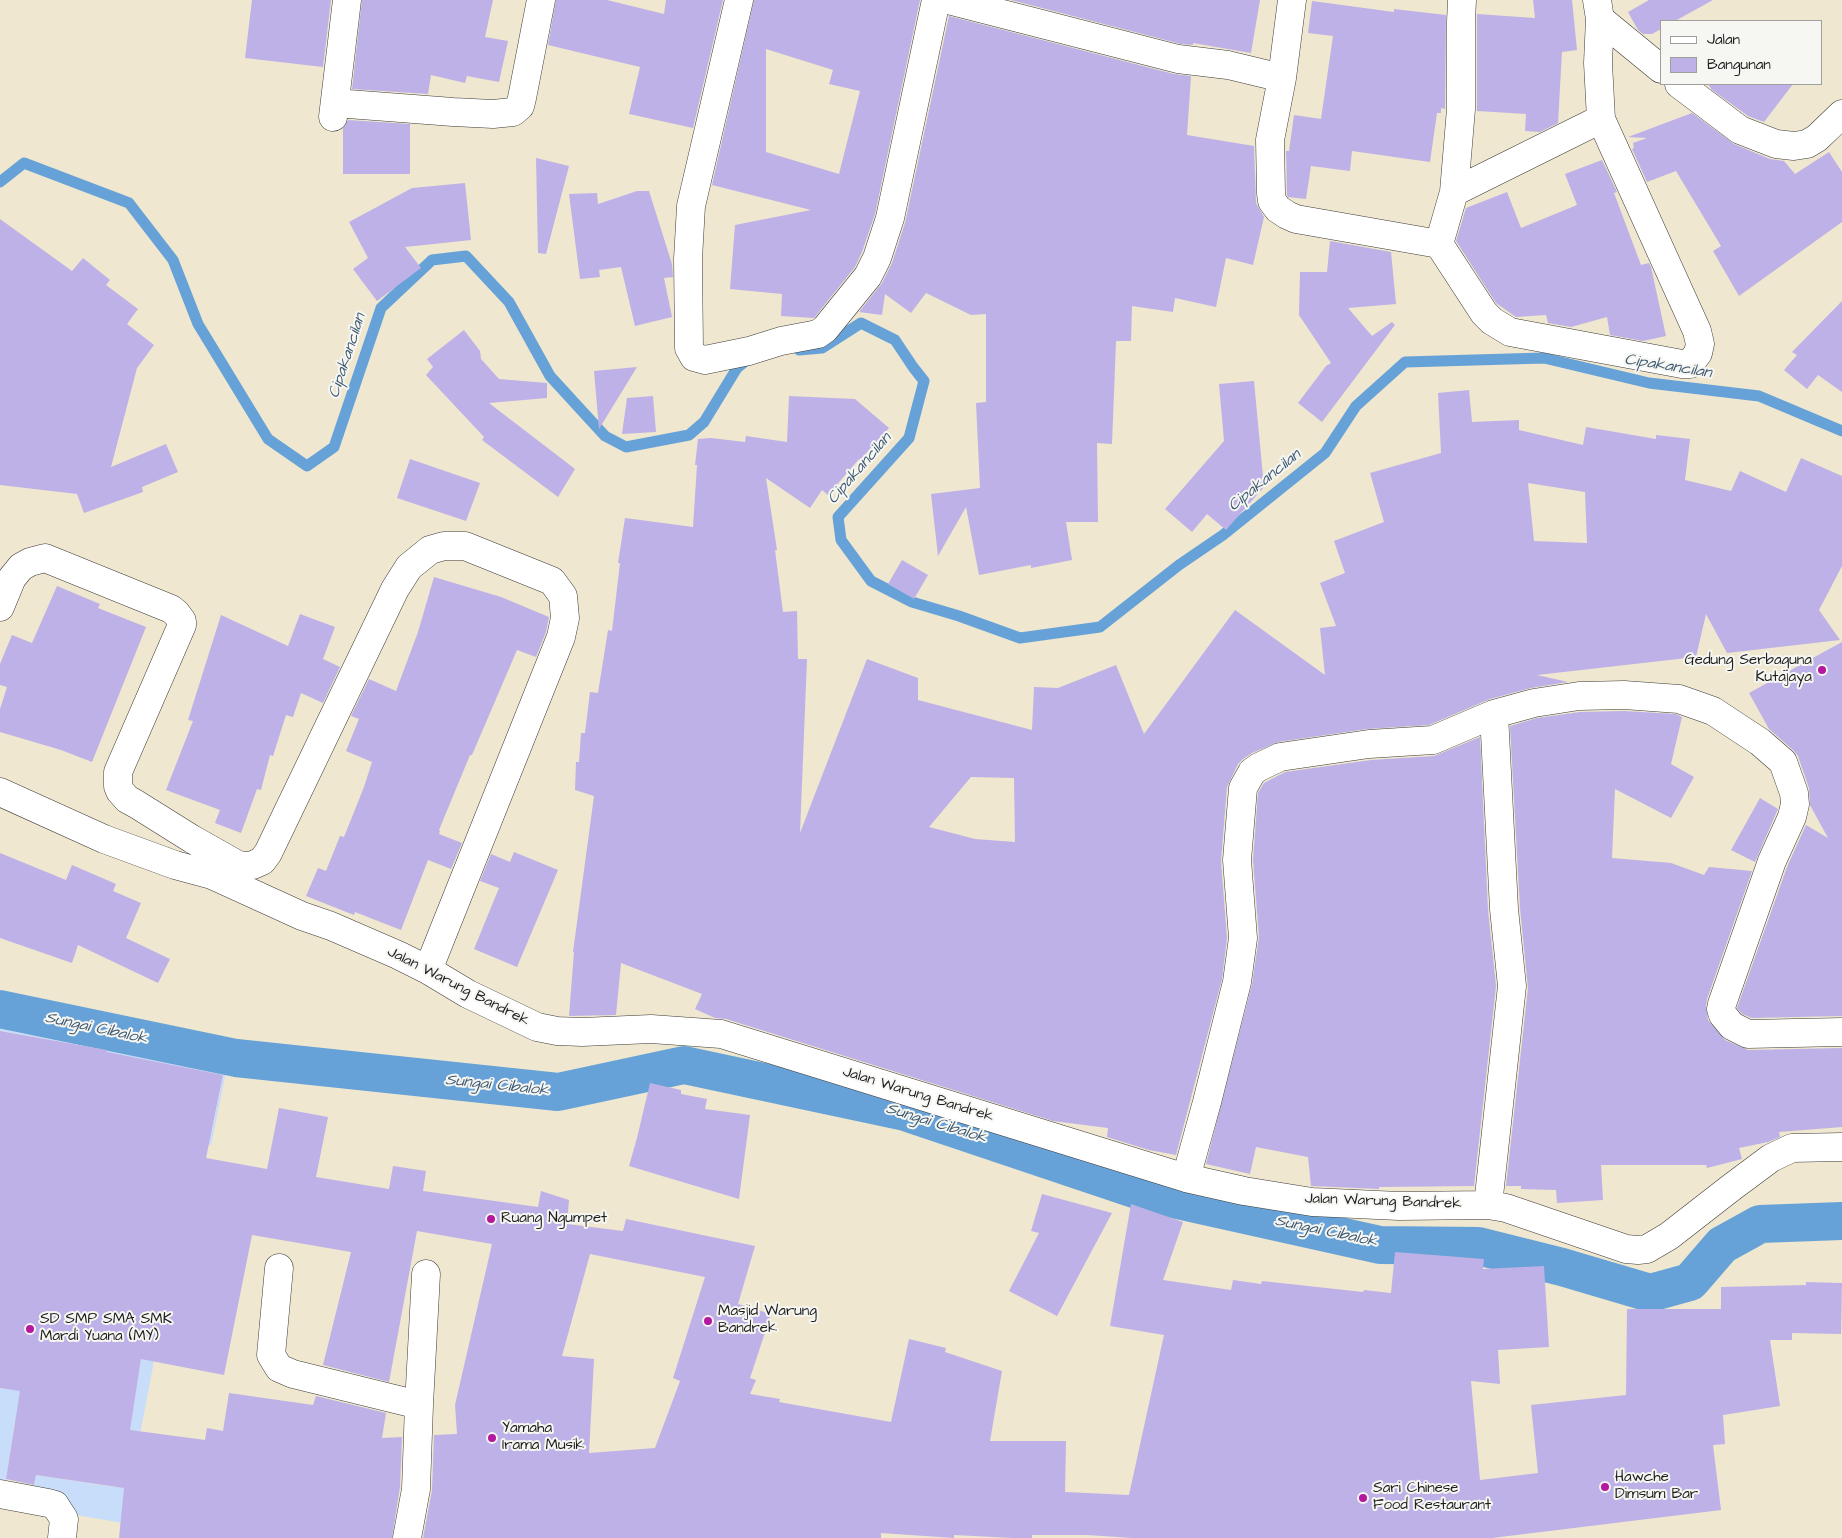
<!DOCTYPE html>
<html>
<head>
<meta charset="utf-8">
<style>
	body { margin:0 }
	#map { position:relative; width:1842px; height:1538px; overflow:hidden; background:#efe7cf; font-family:"Architects Daughter",sans-serif }
	canvas { display:block }
	.legend { position:absolute; left:1660px; top:20px; width:162px; height:65px; box-sizing:border-box; background:#f6f6f2; border:1px solid #9f9f9c; margin:0; padding:6px 9px; list-style:none; font-size:15px; color:#1c1c1c }
	.legend li { display:flex; align-items:center; gap:10px; height:25px }
	.legend b { width:25px; border:1px solid #9f9f9c }
</style>
</head>
<body>
<div id="map">
<canvas width="1842" height="1538"></canvas>
<ul class="legend">
<li><b style="height:6px;background:#fff"></b>Jalan</li>
<li><b style="height:14px;background:#beb1e7"></b>Bangunan</li>
</ul>
</div>
<script>
const ctx = document.querySelector('canvas').getContext('2d');
ctx.lineJoin = 'round';
function paint(path, color) { ctx.fillStyle = color; ctx.fill(path, 'evenodd'); }
const toPath = rows => new Path2D(rows.map(r => 'M' + r).join(''));
function trace(path, color, width, dash) { ctx.strokeStyle = color; ctx.lineWidth = width; ctx.lineCap = dash ? 'butt' : 'round'; ctx.setLineDash(dash || []); ctx.stroke(path); }
function label(font, color, halo, rows, align = 'center') {
  ctx.font = font + ' "Architects Daughter",sans-serif'; ctx.lineWidth = 4; ctx.setLineDash([]); ctx.textBaseline = 'middle'; ctx.strokeStyle = halo; ctx.fillStyle = color; for (const [text, x, y, turn = 0] of rows) {
    ctx.save(); ctx.translate(x, y); ctx.rotate((+turn || 0) * Math.PI / 180); ctx.textAlign = isNaN(turn) ? turn : align; if (halo) ctx.strokeText(text, 0, 0); ctx.fillText(text, 0, 0); ctx.restore();
  }
}
paint(toPath([
	[0,1026,106,1044,226,1072,211,1145,196,1142,123,1523,6,1503,0,1499,0,1388,6,1389,107,1050,0,1031],
	[115,1054,223,1075,212,1130,104,1109],
	[57,1253,156,1269,130,1426],
	[15,1421,123,1437,115,1487,36,1475,32,1496,4,1491]
]), '#c7ddf9');
trace(toPath([
	[0,182,24,163,129,203,173,260,198,324,268,439,307,466,334,447,381,308,432,260,466,256,509,302,550,376,605,436,626,447,689,435,704,422,737,368,748,359],
	[799,350,822,348,861,323,895,340,913,367,924,381,909,438,838,517,841,540,871,581,912,602,959,616,1020,638,1100,627,1179,565,1223,535,1325,453,1356,406,1405,362,1544,358,1649,383,1759,396,1842,431]
]), '#66a2d7', 11);
trace(toPath([
	[0,1009,236,1058,558,1092,684,1065,905,1112,1146,1193,1380,1245,1478,1246,1562,1267,1650,1293,1690,1282,1722,1245,1760,1224,1842,1221]
]), '#66a2d7', 38);
paint(toPath([
	[252,0,331,0,323,67,245,58],
	[362,0,493,0,485,37,508,41,499,82,467,76,465,83,431,75,428,94,352,89],
	[556,0,607,0,664,14,666,0,723,0,693,128,629,114,640,67,548,45],
	[754,0,920,0,875,214,862,252,855,267,814,318,781,316,782,294,730,289,735,225,811,210,712,185],
	[766,49,833,70,829,84,860,91,839,174,766,152],
	[1011,0,1260,0,1251,53,1193,43,1193,45,1181,44],
	[1533,0,1572,0,1577,50,1562,52,1558,123,1540,132,1525,131,1526,114,1477,111,1477,14,1535,18],
	[1649,0,1713,0,1675,21,1661,21,1661,29,1652,34,1643,34,1638,30,1628,12],
	[1312,1,1394,12,1394,9,1446,15,1445,109,1441,108,1441,113,1437,113,1430,162,1352,151,1350,171,1311,166,1306,199,1288,197,1287,195,1286,151,1289,151,1294,115,1321,119,1333,36,1308,33],
	[949,16,1174,74,1191,76,1187,135,1254,146,1256,203,1264,217,1253,265,1226,258,1216,307,1175,298,1173,312,1132,306,1131,341,1116,341,1112,444,1097,443,1098,522,1066,522,1072,560,1031,568,1031,565,979,575,966,507,938,556,931,494,980,488,976,403,986,402,986,314,971,315,926,293,911,313,885,294,882,315,859,312,882,283,892,263,905,223],
	[1708,84,1793,84,1764,122,1748,116,1712,90],
	[1692,113,1734,144,1770,159,1784,161,1795,174,1829,152,1842,172,1842,222,1739,296,1713,251,1721,246,1676,171,1647,182,1632,149,1634,148,1633,143,1647,138,1628,137],
	[348,120,410,124,410,174,343,174,343,128],
	[536,158,569,166,546,254,538,253],
	[1602,160,1617,192,1614,193,1641,265,1649,263,1651,267,1666,336,1643,341,1610,335,1607,317,1571,327,1548,323,1546,315,1516,317,1496,303,1456,241,1466,208,1507,192,1521,228,1577,205,1565,174],
	[465,183,471,240,405,247,421,268,377,301,353,269,368,258,349,222,412,188],
	[637,191,649,191,672,264,673,277,664,278,672,317,635,326,621,267,599,270,600,277,580,279,569,194,597,193,598,204],
	[0,219,72,271,83,258,110,280,106,285,138,309,127,324,154,345,137,368,111,467,166,444,178,472,142,487,143,492,84,513,77,494,0,485],
	[1330,241,1391,252,1396,304,1348,308,1372,336,1392,322,1395,325,1322,422,1298,403,1326,366,1331,363,1299,315,1300,272,1327,272],
	[1842,301,1842,392,1818,375,1807,389,1784,370,1797,355,1792,352],
	[464,330,480,351,481,359,499,379,547,383,547,398,489,403,575,469,558,497,482,440,484,437,426,375,433,367,427,359],
	[637,367,599,429,594,371],
	[1254,381,1264,487,1226,530,1207,514,1192,532,1165,509,1224,441,1219,384],
	[1469,390,1472,422,1519,420,1519,430,1583,445,1586,427,1656,439,1656,435,1690,439,1685,480,1731,491,1740,471,1786,492,1801,458,1842,476,1842,566,1819,610,1840,640,1727,653,1706,614,1696,657,1537,675,1568,682,1531,688,1490,699,1429,725,1367,729,1278,742,1252,753,1243,759,1238,764,1227,787,1221,861,1227,938,1222,979,1176,1155,1149,1150,1107,1137,1108,1128,1053,1121,726,1019,715,1018,695,1009,702,994,621,963,616,1015,569,1016,574,952,573,952,594,796,575,790,576,762,579,762,581,733,585,733,590,692,598,693,608,630,612,631,620,563,618,563,625,518,693,527,697,465,695,465,698,439,711,438,745,442,746,436,787,442,789,396,855,399,889,428,860,460,859,459,828,495,822,490,810,508,766,478,777,550,775,550,783,612,797,611,798,659,807,659,800,833,867,659,918,678,918,700,1032,730,1034,687,1058,688,1116,665,1144,734,1235,610,1325,675,1320,628,1336,626,1320,583,1345,573,1334,541,1384,522,1370,473,1441,453,1438,393],
	[1528,483,1585,492,1587,543,1534,541],
	[971,777,1014,778,1015,842,975,839,929,827],
	[653,396,656,432,622,434,627,398],
	[410,459,480,483,466,521,397,498],
	[902,560,928,575,914,599,888,584],
	[434,577,501,597,549,617,546,632,536,657,517,650,472,755,470,755,439,830,440,831,439,834,462,843,451,869,428,860,401,930,355,912,354,915,306,896,318,868,326,871,340,836,344,837,364,787,372,762,346,751,359,719,351,716,369,679,396,691,418,632],
	[57,586,100,604,98,608,146,627,92,762,61,750,0,732,0,709,7,687,0,685,0,664,12,635,32,643],
	[300,614,335,627,323,659,340,667,323,703,301,693,293,717,286,715,273,756,270,755,261,790,257,789,241,833,215,823,220,810,166,790,193,721,188,720,221,615,288,646],
	[1842,642,1842,1016,1752,1018,1742,1014,1737,1008,1787,867,1806,825,1828,838,1810,805,1809,788,1798,756,1793,750,1769,729,1749,693],
	[1624,711,1676,714,1682,717,1671,764,1694,777,1671,818,1615,789,1612,858,1671,863,1704,875,1709,867,1752,871,1707,999,1706,1006,1708,1020,1725,1040,1748,1050,1842,1048,1842,1127,1779,1132,1780,1137,1768,1142,1739,1148,1742,1159,1707,1168,1706,1165,1601,1165,1603,1200,1557,1203,1556,1190,1521,1189,1521,1186,1506,1186,1528,988,1520,908,1510,726,1537,718,1580,712],
	[1480,737,1488,910,1496,986,1474,1186,1379,1187,1379,1189,1311,1186,1308,1157,1256,1147,1250,1174,1206,1164,1252,984,1259,937,1253,860,1258,793,1264,783,1285,772,1371,760,1434,756],
	[1760,798,1778,809,1755,862,1731,850],
	[514,852,558,870,517,967,474,949,499,888,480,881,491,854,510,862],
	[0,853,66,880,72,865,116,884,113,891,141,903,126,938,170,959,158,983,78,945,72,963,0,938],
	[0,1031,107,1050,107,1052,223,1075,206,1158,267,1169,279,1108,328,1117,316,1177,389,1189,393,1166,426,1171,423,1191,538,1207,541,1191,569,1200,567,1224,623,1231,626,1219,755,1246,738,1304,771,1314,750,1378,756,1380,750,1394,780,1399,779,1402,891,1422,909,1339,946,1348,945,1352,1002,1371,990,1441,1066,1441,1065,1492,1129,1495,1164,1335,1110,1326,1131,1204,1183,1222,1163,1280,1231,1290,1233,1280,1261,1284,1262,1281,1363,1292,1364,1290,1391,1293,1395,1252,1484,1259,1483,1269,1544,1266,1549,1347,1498,1350,1500,1384,1471,1381,1480,1480,1538,1473,1531,1405,1626,1395,1627,1309,1721,1309,1721,1287,1806,1285,1806,1282,1842,1283,1841,1334,1792,1333,1792,1340,1770,1340,1780,1406,1723,1415,1725,1444,1713,1445,1721,1510,1492,1538,1132,1538,1087,1535,1032,1535,1032,1538,1013,1538,954,1535,954,1538,881,1533,881,1538,423,1538,432,1490,434,1435,457,1434,455,1405,492,1244,417,1231,389,1382,323,1365,351,1252,252,1235,224,1375,141,1359,130,1430,205,1440,207,1428,223,1431,229,1393,313,1405,316,1396,386,1413,382,1438,402,1437,400,1487,392,1538,119,1538,124,1488,36,1475,34,1485,6,1479,20,1391,0,1388],
	[590,1254,705,1277,673,1378,680,1381,655,1448,589,1453,594,1359,562,1356],
	[650,1083,681,1090,681,1094,707,1099,705,1109,750,1115,739,1199,629,1166,637,1138],
	[1042,1194,1112,1213,1057,1316,1009,1291,1039,1233,1031,1231]
]), '#beb1e7');
const minor = toPath([
	[739,0,691,206,688,259,689,348,694,357,705,360,749,351,781,341,818,334,825,329,868,276,877,258,890,218,936,0],
	[948,0,1178,59,1228,65,1282,78],
	[1292,0,1282,78,1270,140,1271,193,1272,201,1278,209,1287,215,1296,219,1439,244],
	[1462,0,1461,22,1461,109,1454,192,1439,244,1484,313,1492,321,1510,332,1682,364,1690,364,1698,353,1700,344,1697,331,1601,119],
	[1597,0,1600,19,1661,69],
	[1679,84,1740,130,1776,144,1794,146,1807,144,1817,138,1842,114],
	[335,103,453,112,493,114,513,112,520,106,522,98,541,0],
	[333,117,347,0],
	[1454,192,1601,119,1598,63,1600,19],
	[0,607,12,578,21,567,30,562,45,558,171,609,176,613,182,621,182,625,118,772,118,786,120,791,127,799,136,804,192,839,238,865,246,866,253,865,262,861,268,853,395,589,409,567,430,550,444,546,465,546,552,581,563,596,565,618,561,637,428,970],
	[0,792,104,839,175,865,212,875,302,916,331,926,398,955,428,970,468,994,537,1027,557,1031,582,1032,651,1029,721,1034,1186,1178,1244,1191,1312,1202,1399,1206,1488,1205,1506,1208,1626,1249,1638,1250,1647,1249,1669,1236,1732,1187,1771,1158,1792,1148,1842,1147],
	[1186,1178,1207,1102,1237,982,1243,938,1237,860,1243,788,1252,772,1259,767,1280,757,1369,744,1433,740,1494,714,1534,703,1579,696,1624,695,1679,699,1713,711,1760,742,1783,762,1794,793,1795,804,1792,817,1772,861,1722,1004,1721,1009,1723,1015,1732,1026,1748,1034,1842,1032],
	[1488,1205,1512,986,1504,909,1494,714],
	[279,1268,271,1355,279,1368,293,1374,419,1405],
	[0,1494,48,1503,55,1505,64,1519,62,1538],
	[407,1538,416,1489,419,1405,426,1274]
]);
trace(minor, '#3c3a37', 29);
trace(minor, '#fff', 28);
for (const [x, y, r, color] of [
	[1822,670,5,"#b5179e"],
	[491,1219,5,"#b5179e"],
	[708,1321,5,"#b5179e"],
	[30,1329,5,"#b5179e"],
	[492,1438,5,"#b5179e"],
	[1605,1487,5,"#b5179e"],
	[1363,1498,5,"#b5179e"]
]) { const dot = new Path2D(); dot.arc(x, y, r, 0, 2 * Math.PI); ctx.fillStyle = color; ctx.fill(dot); trace(dot, '#f6f6f2', 2); }
label('15px', '#1c1c1c', '#f6f6f2', [
	["Gedung Serbaguna",1812,661,"right"],
	["Kutajaya",1812,678,"right"],
	["Ruang Ngumpet",501,1219],
	["Masjid Warung",718,1312],
	["Bandrek",718,1329],
	["SD SMP SMA SMK",40,1320],
	["Mardi Yuana (MY)",40,1337],
	["Yamaha",502,1429],
	["Irama Musik",502,1446],
	["Hawche",1615,1478],
	["Dimsum Bar",1615,1495],
	["Sari Chinese",1373,1489],
	["Food Restaurant",1373,1506]
], 'left');
label('15px', '#1c1c1c', '#f6f6f2', [
	["Jalan Warung Bandrek",458,987,27],
	["Jalan Warung Bandrek",918,1095,17],
	["Jalan Warung Bandrek",1383,1202,2]
]);
label('italic 16px', '#3d5870', '#f6f6f2', [
	["Cipakancilan",348,356,-72],
	["Cipakancilan",1668,367,9],
	["Cipakancilan",860,469,-49],
	["Cipakancilan",1265,481,-39],
	["Sungai Cibalok",96,1029,12],
	["Sungai Cibalok",497,1086,6],
	["Sungai Cibalok",936,1124,17],
	["Sungai Cibalok",1326,1232,12]
]);
</script>
</body>
</html>
